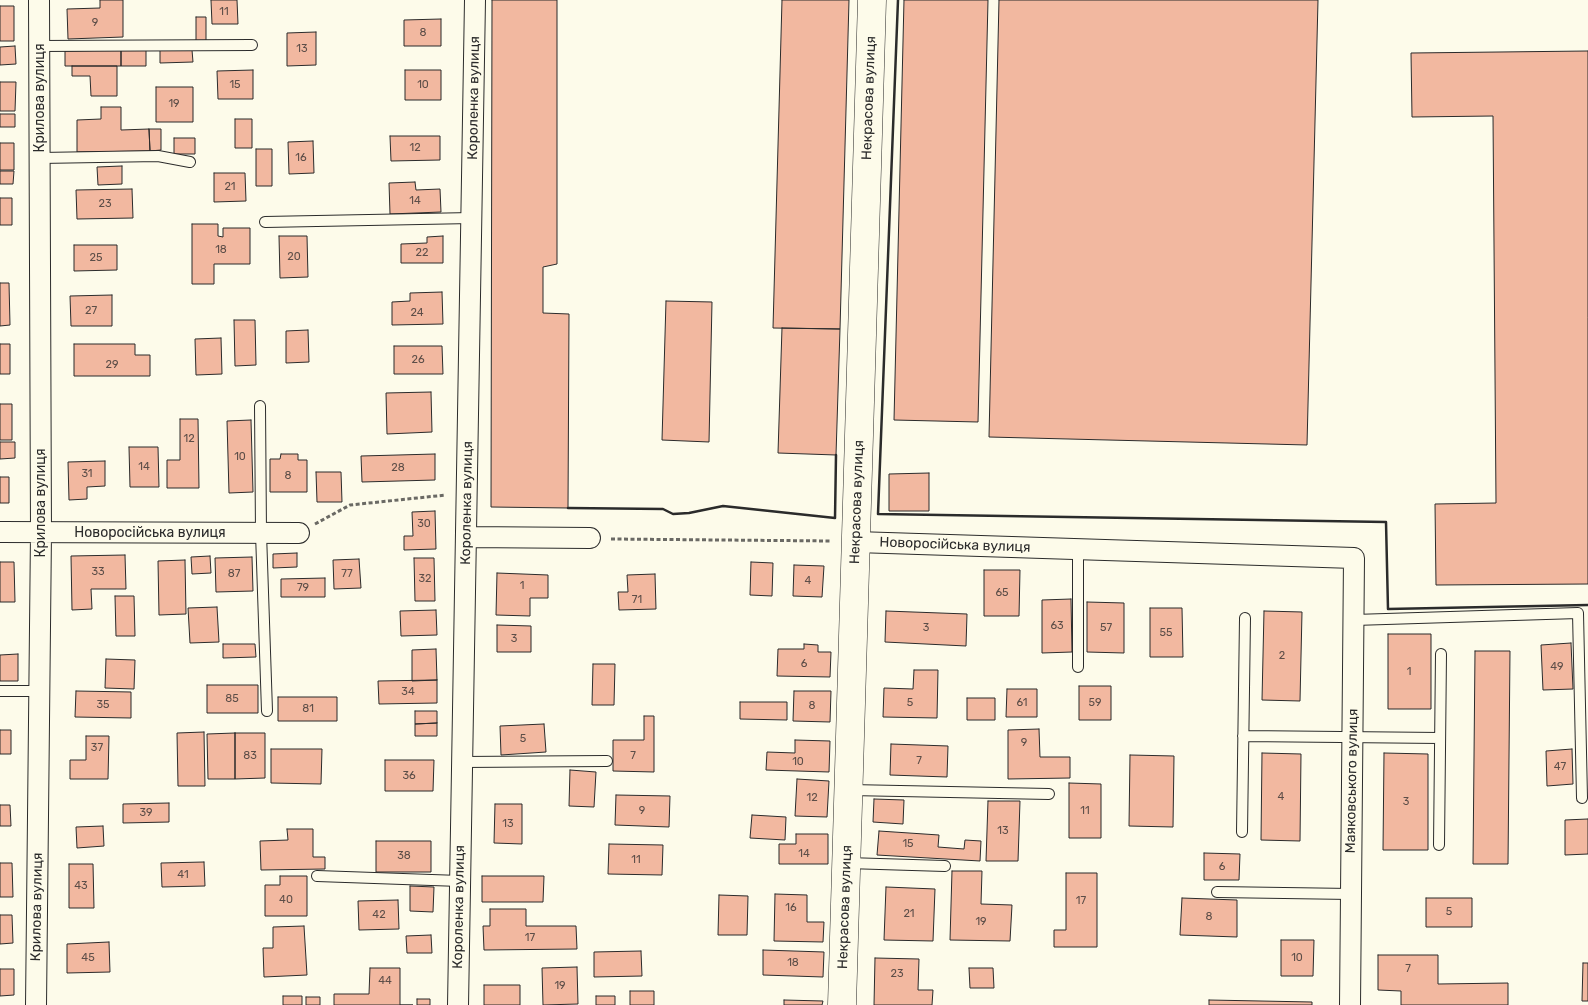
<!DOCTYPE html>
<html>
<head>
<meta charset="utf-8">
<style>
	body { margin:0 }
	canvas { display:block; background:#fdfbea }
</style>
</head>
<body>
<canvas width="1588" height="1005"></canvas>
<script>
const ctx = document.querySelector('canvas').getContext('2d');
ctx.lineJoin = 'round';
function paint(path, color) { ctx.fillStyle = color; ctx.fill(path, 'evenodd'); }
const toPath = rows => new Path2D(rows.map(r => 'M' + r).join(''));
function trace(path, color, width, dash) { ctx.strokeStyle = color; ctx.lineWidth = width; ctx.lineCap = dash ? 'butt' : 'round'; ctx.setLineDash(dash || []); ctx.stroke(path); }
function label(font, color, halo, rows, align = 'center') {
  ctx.font = font + ' Rubik,sans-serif'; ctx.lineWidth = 4; ctx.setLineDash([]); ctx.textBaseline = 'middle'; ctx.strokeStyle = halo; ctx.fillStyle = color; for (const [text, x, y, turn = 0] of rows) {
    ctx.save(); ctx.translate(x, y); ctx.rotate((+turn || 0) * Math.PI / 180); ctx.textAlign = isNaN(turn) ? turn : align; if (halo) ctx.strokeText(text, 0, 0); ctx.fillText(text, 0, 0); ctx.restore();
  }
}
const building = toPath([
	[100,0,123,0,123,37,68,39,67,9,100,8,100,0],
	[211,0,237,0,238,24,212,24,211,0],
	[492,0,557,0,557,264,543,267,543,313,569,314,568,508,491,507,492,0],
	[782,0,849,0,840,329,773,328,782,0],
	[904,0,988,0,978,422,894,420,904,0],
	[999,0,1318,0,1307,445,989,437,999,0],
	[0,6,14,6,14,41,0,41,0,6],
	[196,17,206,17,206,41,196,41,196,17],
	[441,19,441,46,404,46,404,20,441,19],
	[316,32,316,65,287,66,287,33,316,32],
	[15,46,16,64,0,65,0,47,15,46],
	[121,50,121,66,65,66,65,51,121,50],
	[121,50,146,50,146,66,121,66,121,50],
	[160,50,192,50,193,62,160,63,160,50],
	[1588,51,1588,584,1436,585,1435,504,1496,503,1493,116,1412,117,1411,53,1588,51],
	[72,66,117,66,117,96,91,96,90,76,72,76,72,66],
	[253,70,253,99,218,99,217,71,253,70],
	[405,70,441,70,441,100,405,100,405,70],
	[0,82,16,82,15,111,0,111,0,82],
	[156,87,193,87,193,122,156,122,156,87],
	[101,107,121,107,121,130,149,129,150,151,77,152,77,120,101,119,101,107],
	[0,114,15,114,15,127,0,127,0,114],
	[235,119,252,119,252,148,235,148,235,119],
	[149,129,161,129,161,150,150,151,149,129],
	[390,136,440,136,440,160,391,161,390,136],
	[174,138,195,138,195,154,174,154,174,138],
	[313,141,314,173,289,174,288,142,313,141],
	[0,143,14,143,14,170,0,170,0,143],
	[256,149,272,149,272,186,256,186,256,149],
	[122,166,122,184,98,185,97,167,122,166],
	[0,171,14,171,13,184,0,184,0,171],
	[214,173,245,173,246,201,214,202,214,173],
	[415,182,416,190,440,189,441,212,390,214,389,183,415,182],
	[132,189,133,218,77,219,76,190,132,189],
	[0,198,12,198,12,225,0,225,0,198],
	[192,224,218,224,218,236,223,237,223,228,250,228,250,264,214,264,214,284,192,284,192,224],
	[279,236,307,236,308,277,280,278,279,236],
	[443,236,443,263,401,263,401,244,427,243,427,237,443,236],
	[74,245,117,245,117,270,74,271,74,245],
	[0,283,9,283,10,325,0,326,0,283],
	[442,292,443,324,392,325,392,302,410,301,410,293,442,292],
	[112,295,112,326,71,326,70,296,112,295],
	[666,301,712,302,709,442,662,440,666,301],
	[234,320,255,320,256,365,235,366,234,320],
	[782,328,840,329,836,455,778,453,782,328],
	[308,330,309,362,286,363,286,331,308,330],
	[221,338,222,374,196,375,195,339,221,338],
	[0,344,10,344,10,374,0,374,0,344],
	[74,344,135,344,135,355,150,355,150,376,74,376,74,344],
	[394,346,442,346,443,374,394,374,394,346],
	[431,392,432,432,387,434,386,393,431,392],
	[0,404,12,404,12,440,0,440,0,404],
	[180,419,198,419,199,488,167,488,167,460,180,460,180,419],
	[251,420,253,492,229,493,227,421,251,420],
	[0,442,15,442,15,458,0,459,0,442],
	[129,447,158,447,159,487,130,487,129,447],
	[281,454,298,454,298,460,307,460,307,492,270,492,270,459,280,459,281,454],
	[435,454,435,480,362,482,361,456,435,454],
	[105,461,105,486,87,487,87,499,69,500,68,462,105,461],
	[316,472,341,472,342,502,317,502,316,472],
	[929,473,929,511,889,511,889,474,929,473],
	[0,477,9,477,9,503,0,503,0,477],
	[435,511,436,549,404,550,404,536,413,536,412,512,435,511],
	[297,553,297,567,273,568,273,554,297,553],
	[125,555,126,589,91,589,92,609,72,610,71,556,125,555],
	[210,556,211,573,192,574,191,557,210,556],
	[252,557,253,591,216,592,215,558,252,557],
	[414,558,434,558,435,601,415,601,414,558],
	[359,559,361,588,334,589,333,560,359,559],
	[185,560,186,614,159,615,158,561,185,560],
	[0,562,14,562,15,602,0,602,0,562],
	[751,562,773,563,772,596,750,595,751,562],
	[794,565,824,566,822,597,793,596,794,565],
	[984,570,1020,570,1019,616,984,616,984,570],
	[497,573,548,575,548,598,530,598,530,616,496,615,497,573],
	[655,574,656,609,619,610,618,592,628,592,627,575,655,574],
	[325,578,325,597,281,597,281,579,325,578],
	[115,596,134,596,135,636,116,636,115,596],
	[1071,599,1072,652,1042,653,1042,600,1071,599],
	[1087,602,1124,603,1124,653,1087,652,1087,602],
	[217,607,219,642,190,643,188,608,217,607],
	[1150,608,1182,608,1183,657,1150,657,1150,608],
	[436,610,437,635,401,636,400,611,436,610],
	[886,611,967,614,966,646,885,642,886,611],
	[1264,611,1302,612,1300,701,1262,700,1264,611],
	[497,625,531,626,531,652,497,652,497,625],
	[1388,634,1431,634,1431,709,1388,709,1388,634],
	[1571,643,1573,689,1543,690,1541,645,1571,643],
	[223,644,255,644,256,657,223,658,223,644],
	[804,644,818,645,818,652,831,652,830,677,777,676,778,649,804,649,804,644],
	[436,649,437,680,412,681,412,650,436,649],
	[1475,651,1510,651,1508,864,1473,864,1475,651],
	[18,654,18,681,0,681,0,655,18,654],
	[106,659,135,660,134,689,105,688,106,659],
	[593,664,615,664,614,705,592,705,593,664],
	[914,670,938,670,937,718,883,717,884,688,913,689,914,670],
	[437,680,437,703,379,704,378,681,437,680],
	[207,685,258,685,258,713,207,713,207,685],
	[1079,686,1111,686,1111,720,1079,720,1079,686],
	[1007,689,1037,689,1037,717,1006,717,1007,689],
	[76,691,131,692,131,718,75,717,76,691],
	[794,691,831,691,830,722,793,721,794,691],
	[278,697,337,697,337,721,278,721,278,697],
	[967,698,995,698,995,720,967,720,967,698],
	[740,702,787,702,787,720,740,719,740,702],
	[415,711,437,711,437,723,415,724,415,711],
	[644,716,654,716,654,772,613,771,613,740,644,740,644,716],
	[437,723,437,736,415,736,415,724,437,723],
	[544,724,546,752,501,755,500,726,544,724],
	[1039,729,1040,757,1070,757,1070,778,1008,779,1008,730,1039,729],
	[0,730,11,730,11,754,0,754,0,730],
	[204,732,205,786,178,786,177,733,204,732],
	[235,733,265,733,265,778,235,779,235,733],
	[235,733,235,779,208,779,207,734,235,733],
	[86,736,109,736,108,779,70,779,70,760,86,760,86,736],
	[795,740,830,741,829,772,766,770,767,752,795,753,795,740],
	[891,744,948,746,947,777,890,775,891,744],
	[271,749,322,749,321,784,271,783,271,749],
	[1572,749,1573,784,1547,786,1546,751,1572,749],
	[1262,753,1301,754,1300,841,1261,840,1262,753],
	[1384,753,1428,754,1428,850,1383,850,1384,753],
	[1130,755,1174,756,1173,827,1129,826,1130,755],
	[385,760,434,760,433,791,385,791,385,760],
	[570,770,596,772,594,807,569,806,570,770],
	[797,779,829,781,827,817,795,816,797,779],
	[1069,783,1101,784,1101,838,1069,838,1069,783],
	[616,795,670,796,669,827,615,825,616,795],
	[874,799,904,800,903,824,873,822,874,799],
	[988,801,1020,801,1018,861,986,861,988,801],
	[169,803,169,822,123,823,123,804,169,803],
	[495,804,522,804,522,844,494,843,495,804],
	[0,805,10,805,11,826,0,826,0,805],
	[752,815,786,817,785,840,750,838,752,815],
	[1588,819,1588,854,1565,855,1565,820,1588,819],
	[103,826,104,846,77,848,76,827,103,826],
	[287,829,313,829,313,857,325,857,325,869,261,870,260,841,288,840,287,829],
	[879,831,939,835,938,847,964,849,965,840,981,841,980,861,877,855,879,831],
	[796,834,828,834,828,864,779,864,779,844,796,844,796,834],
	[376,841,431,841,431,872,376,872,376,841],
	[609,844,663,845,662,875,608,874,609,844],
	[1204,853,1240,854,1239,880,1204,880,1204,853],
	[204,862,205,886,162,887,161,863,204,862],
	[0,863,12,863,13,897,0,897,0,863],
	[69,864,93,864,94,908,69,908,69,864],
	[952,871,982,871,981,904,1012,905,1010,941,950,940,952,871],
	[1066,873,1097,873,1097,947,1054,947,1054,930,1066,930,1066,873],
	[280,876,307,876,307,916,265,916,265,885,280,885,280,876],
	[482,876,544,876,543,902,482,902,482,876],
	[410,886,434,887,433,912,410,911,410,886],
	[886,887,935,889,933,941,884,940,886,887],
	[775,894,807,895,807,922,824,922,823,942,774,941,775,894],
	[719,895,748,896,747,935,718,935,719,895],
	[1182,898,1237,900,1237,937,1180,935,1182,898],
	[1426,898,1472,898,1472,927,1426,927,1426,898],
	[398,900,399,929,359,930,358,901,398,900],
	[490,909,526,909,526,926,576,926,577,949,484,950,483,926,490,926,490,909],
	[0,915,12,915,13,943,0,944,0,915],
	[304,926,307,975,264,977,263,948,273,948,273,927,304,926],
	[431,935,432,953,407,953,406,936,431,935],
	[1281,940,1314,940,1313,976,1281,976,1281,940],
	[109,942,110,972,67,973,67,944,109,942],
	[763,950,824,952,823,977,763,975,763,950],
	[641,951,642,976,594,977,594,952,641,951],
	[1378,955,1438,955,1438,984,1508,983,1508,1005,1401,1005,1401,991,1378,990,1378,955],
	[875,958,919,959,918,990,933,990,932,1005,874,1005,875,958],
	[1583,963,1588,963,1588,1001,1582,1001,1583,963],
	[577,967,578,1004,543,1005,542,968,577,967],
	[370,968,400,968,400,1005,413,1005,334,1005,334,994,369,994,370,968],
	[969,968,993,968,994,988,970,988,969,968],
	[0,969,14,969,14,995,0,996,0,969],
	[484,985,520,985,520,1005,484,1005,484,985],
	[630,991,654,991,654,1005,630,1005,630,991],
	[283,996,302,996,302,1005,283,1005,283,996],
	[596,996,615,996,615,1005,596,1005,596,996],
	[306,997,320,997,320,1005,306,1005,306,997],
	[417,999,430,999,430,1005,417,1005,417,999],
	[784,1000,823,1001,822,1005,784,1005,784,1000],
	[1209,1000,1312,1002,1312,1005,1209,1005,1209,1000]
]);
paint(building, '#f2b8a0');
trace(building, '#2b2b2b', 1);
const lane = toPath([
	[39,46,252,45],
	[40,158,158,156,190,162],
	[265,222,472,218],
	[260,406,261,533,267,711],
	[1354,620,1578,613,1582,798],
	[1078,667,1078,549],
	[0,691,39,691],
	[1243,736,1440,738],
	[462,762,607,761],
	[850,790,1049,794],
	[1242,832,1245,618],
	[1439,845,1441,654],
	[847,863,945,866],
	[317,876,460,881],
	[1217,892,1351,894]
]);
const street = toPath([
	[0,532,299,533],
	[466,537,590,538],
	[856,542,1354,558,1350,1005],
	[36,1005,41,532,39,0],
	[458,1005,475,0]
]);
const secondary = toPath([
	[842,1005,872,0]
]);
trace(lane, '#2b2b2b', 12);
trace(street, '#2b2b2b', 22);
trace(secondary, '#2b2b2b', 29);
trace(toPath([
	[315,524,350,505,446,495],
	[611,539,832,541]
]), '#6a6964', 3, [4, 2.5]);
trace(lane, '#fdfbea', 10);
trace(street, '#fdfbea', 20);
trace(secondary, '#fdfbea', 28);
trace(toPath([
	[898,0,878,514,1386,522,1388,609,1588,605],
	[568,508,663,509,673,514,689,513,723,506,835,518,836,455]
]), '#2b2b2b', 2.5);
label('11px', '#5d4e48', null, [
	["11",224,12],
	["9",95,23],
	["8",423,33],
	["13",302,49],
	["15",235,85],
	["10",423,85],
	["19",174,104],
	["12",415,148],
	["16",301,158],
	["21",230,187],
	["14",415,201],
	["23",105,204],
	["18",221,250],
	["22",422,253],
	["20",294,257],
	["25",96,258],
	["27",91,311],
	["24",417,313],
	["26",418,360],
	["29",112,365],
	["12",189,439],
	["10",240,457],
	["14",144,467],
	["28",398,468],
	["31",87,474],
	["8",288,476],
	["30",424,524],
	["33",98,572],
	["87",234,574],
	["77",347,574],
	["32",425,579],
	["4",808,581],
	["1",522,586],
	["79",303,588],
	["65",1002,593],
	["71",637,600],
	["63",1057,626],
	["3",926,628],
	["57",1106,628],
	["55",1166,633],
	["3",514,639],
	["2",1282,656],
	["6",804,664],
	["49",1557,667],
	["1",1409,672],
	["34",408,692],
	["85",232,699],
	["5",910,703],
	["61",1022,703],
	["59",1095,703],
	["35",103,705],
	["8",812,706],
	["81",308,709],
	["5",523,739],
	["9",1024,743],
	["37",97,748],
	["83",250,756],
	["7",633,756],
	["7",919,761],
	["10",798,762],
	["47",1560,767],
	["36",409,776],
	["4",1281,797],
	["12",812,798],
	["3",1406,802],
	["9",642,811],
	["11",1085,811],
	["39",146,813],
	["13",508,824],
	["13",1003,831],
	["15",908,844],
	["14",804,854],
	["38",404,856],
	["11",636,860],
	["6",1222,867],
	["41",183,875],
	["43",81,886],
	["40",286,900],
	["17",1081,901],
	["16",791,908],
	["5",1449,912],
	["21",909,914],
	["42",379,915],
	["8",1209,917],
	["19",981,922],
	["17",530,938],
	["45",88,958],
	["10",1297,958],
	["18",793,963],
	["7",1408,969],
	["23",897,974],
	["44",385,981],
	["19",560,986]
]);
label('14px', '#2b2b2b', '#fdfbea', [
	["Крилова вулиця",40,98,-90],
	["Короленка вулиця",474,98,-89],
	["Некрасова вулиця",869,98,-88],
	["Некрасова вулиця",857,502,-88],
	["Крилова вулиця",41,503,-90],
	["Короленка вулиця",467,503,-89],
	["Новоросійська вулиця",150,533],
	["Новоросійська вулиця",955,545,2],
	["Маяковського вулиця",1352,781,-89],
	["Крилова вулиця",37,907,-89],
	["Короленка вулиця",459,907,-89],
	["Некрасова вулиця",845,907,-88]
]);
</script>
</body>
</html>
